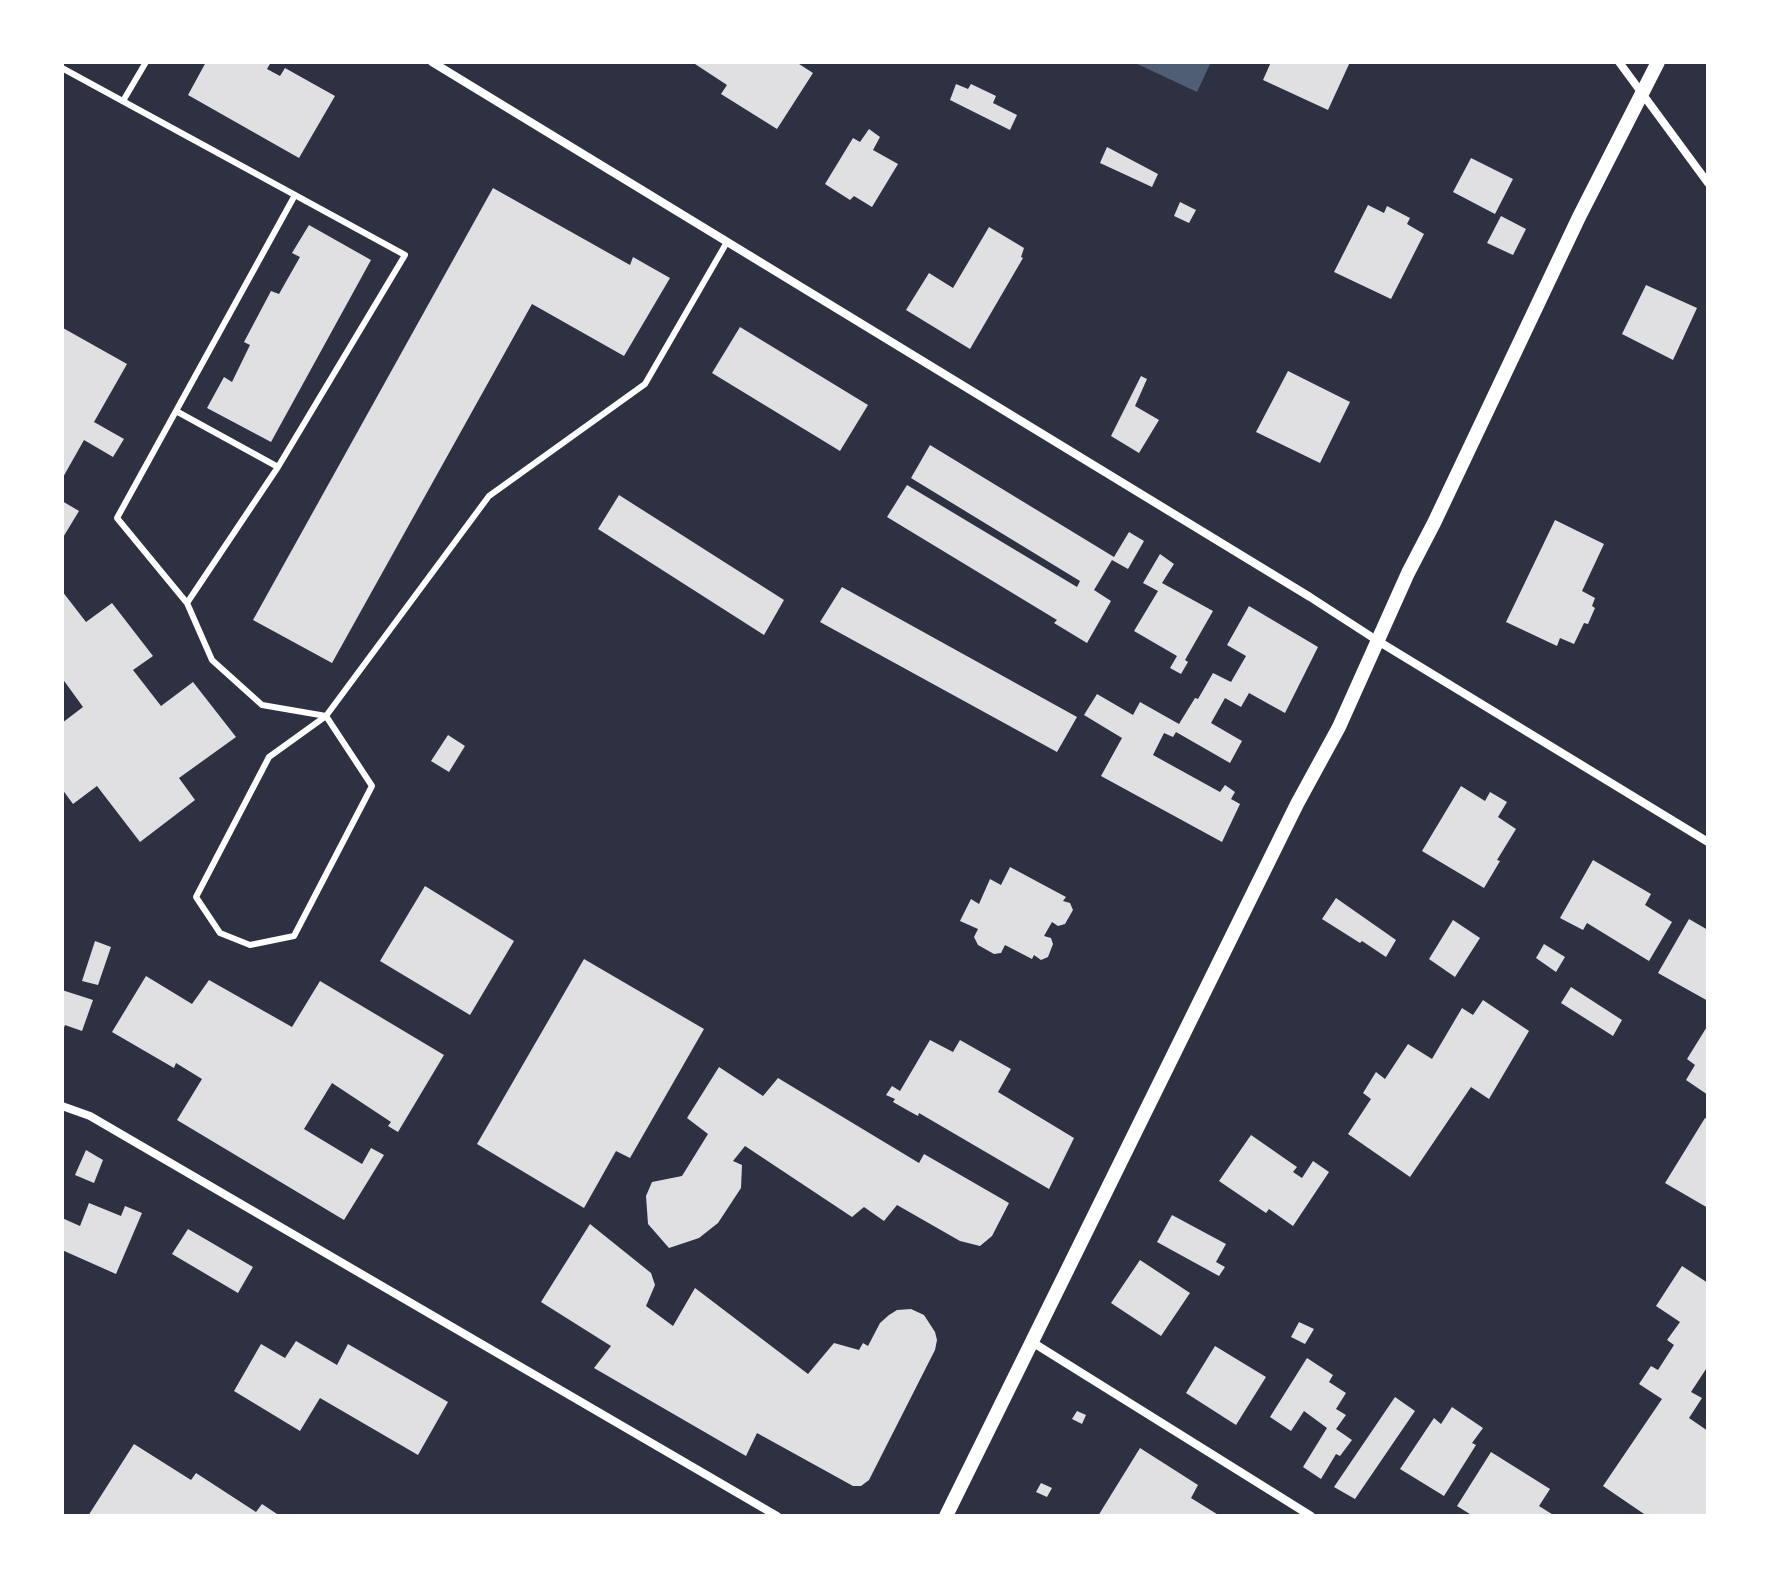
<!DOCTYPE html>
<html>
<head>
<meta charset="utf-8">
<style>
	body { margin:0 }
	#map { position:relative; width:1770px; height:1578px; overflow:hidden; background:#2d3142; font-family:"Asap Condensed",sans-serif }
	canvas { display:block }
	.frame { position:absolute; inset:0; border:64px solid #fff; pointer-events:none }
</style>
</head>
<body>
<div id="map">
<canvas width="1770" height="1578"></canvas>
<div class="frame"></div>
</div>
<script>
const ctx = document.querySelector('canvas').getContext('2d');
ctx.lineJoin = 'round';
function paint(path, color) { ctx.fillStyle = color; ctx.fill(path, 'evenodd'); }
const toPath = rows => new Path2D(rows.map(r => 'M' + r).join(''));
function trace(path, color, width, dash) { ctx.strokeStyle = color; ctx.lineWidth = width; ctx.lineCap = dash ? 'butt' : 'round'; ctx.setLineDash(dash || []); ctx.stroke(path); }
paint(toPath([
	[1133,62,1211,62,1197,92]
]), '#4f5d75');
paint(toPath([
	[206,62,271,62,267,69,280,76,285,68,335,96,299,158,188,95],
	[692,62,796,62,813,73,777,129,721,94,727,85],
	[1271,62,1350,62,1328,110,1263,80],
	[956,84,968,89,971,84,996,96,993,103,1017,115,1010,130,950,100],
	[869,129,880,137,873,150,898,164,872,207,854,196,850,200,825,184,853,138,860,142],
	[1107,147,1158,174,1152,187,1100,163],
	[1471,158,1513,179,1495,214,1453,192],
	[493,188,630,265,633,257,670,278,624,356,532,304,332,663,253,620],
	[1180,202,1196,210,1189,223,1174,216],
	[1368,205,1384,213,1387,206,1410,218,1407,224,1424,234,1391,299,1334,272],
	[1501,216,1526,229,1513,255,1487,243],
	[309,225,371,260,271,442,207,408,224,377,232,382,250,345,244,342,271,291,279,294,300,257,292,253],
	[989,227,1024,248,1021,257,1023,258,970,349,906,310,929,273,953,288],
	[1646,285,1697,308,1673,360,1622,334],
	[740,327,868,405,840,451,712,373],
	[63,328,127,364,94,422,124,439,113,457,84,440,62,479],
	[1288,371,1350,402,1320,463,1256,432],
	[1141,376,1147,379,1135,406,1159,420,1139,453,1111,436],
	[930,445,1114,557,1129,532,1144,541,1128,569,1112,560,1094,590,1111,601,1087,643,1054,623,1057,620,887,517,907,485,1077,587,1080,581,911,478],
	[619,495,784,600,764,635,598,529],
	[62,501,79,511,62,539],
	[1555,520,1604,544,1582,591,1595,598,1592,606,1595,608,1588,624,1584,623,1574,644,1560,638,1557,646,1506,622],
	[1160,554,1174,564,1162,583,1213,611,1185,660,1188,662,1181,674,1170,668,1177,656,1134,631,1158,591,1143,583],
	[842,587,1077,717,1057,752,820,622],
	[62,591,86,622,112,603,153,656,133,670,161,706,193,682,236,737,179,778,195,800,140,842,97,786,73,804,62,789,62,723,83,707,62,678],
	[1249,606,1318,647,1285,713,1249,693,1241,707,1225,698,1211,723,1242,741,1230,763,1176,732,1173,737,1164,733,1153,755,1220,792,1225,785,1235,792,1231,799,1240,804,1222,842,1101,776,1122,738,1084,715,1097,694,1133,715,1140,702,1179,724,1195,698,1198,699,1213,673,1231,682,1246,656,1227,645],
	[448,735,465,746,449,772,431,761],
	[1461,786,1485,801,1490,792,1507,802,1498,817,1516,829,1497,860,1500,861,1484,888,1422,851],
	[1593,860,1651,894,1645,905,1672,922,1649,961,1587,923,1583,930,1560,918],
	[1010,867,1066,897,1063,901,1070,903,1073,910,1065,924,1058,926,1052,922,1044,936,1051,938,1053,944,1048,957,1041,960,1034,955,1032,959,1005,945,1001,953,994,954,978,945,974,937,978,929,960,921,971,899,979,904,990,879,1001,885],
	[425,886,514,941,470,1015,380,961],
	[1336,898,1396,940,1386,957,1362,941,1360,943,1322,919],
	[1689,919,1708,930,1708,1001,1658,973],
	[1453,920,1480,938,1455,977,1429,959],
	[95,941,111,947,98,985,82,981],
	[1544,944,1565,957,1556,972,1536,958],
	[584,959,704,1029,630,1158,616,1151,584,1208,477,1144],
	[146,976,192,1004,209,980,292,1027,320,981,444,1055,398,1132,388,1126,391,1122,332,1083,304,1129,362,1164,371,1148,384,1155,344,1220,177,1120,202,1079,176,1063,174,1068,112,1032],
	[1571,987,1622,1020,1613,1036,1561,1003],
	[62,990,93,1000,82,1031,65,1025,62,1033],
	[1483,1000,1529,1031,1489,1099,1471,1087,1410,1177,1348,1134,1371,1099,1363,1093,1376,1072,1385,1079,1408,1044,1432,1059,1462,1008,1473,1015],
	[1708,1025,1708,1095,1686,1080,1695,1065,1687,1059],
	[930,1040,953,1052,960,1040,1011,1069,998,1092,1074,1138,1049,1189,919,1113,918,1116,907,1110,893,1102,895,1099,886,1095,892,1086,900,1091],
	[719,1067,763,1096,778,1078,919,1163,924,1154,1009,1203,992,1236,980,1246,960,1241,897,1205,884,1221,864,1207,852,1217,745,1146,733,1161,742,1165,741,1188,718,1223,699,1238,669,1248,648,1224,646,1196,652,1182,682,1176,708,1134,687,1118],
	[1705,1118,1708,1120,1708,1208,1665,1183],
	[1251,1135,1297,1167,1293,1172,1302,1178,1313,1161,1329,1172,1293,1226,1269,1209,1266,1213,1219,1181],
	[86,1150,103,1160,94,1183,75,1175],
	[89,1203,121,1216,125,1206,142,1213,116,1274,62,1250,62,1218,80,1226],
	[1172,1215,1226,1244,1216,1262,1225,1267,1219,1276,1157,1242],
	[590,1224,651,1273,655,1285,646,1306,673,1326,695,1288,808,1374,834,1343,859,1350,863,1343,868,1346,880,1323,889,1315,897,1310,911,1309,924,1315,935,1332,937,1340,935,1350,869,1480,861,1486,853,1486,757,1433,746,1456,594,1368,611,1346,541,1302],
	[188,1229,253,1267,238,1293,172,1254],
	[1140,1260,1190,1293,1161,1336,1111,1303],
	[1682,1266,1708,1283,1708,1366,1691,1392,1702,1398,1689,1418,1708,1431,1708,1516,1647,1516,1603,1486,1662,1399,1639,1384,1651,1366,1658,1370,1674,1345,1667,1340,1680,1322,1656,1306],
	[1299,1322,1314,1329,1305,1344,1291,1337],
	[296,1341,337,1365,348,1344,448,1402,418,1455,320,1398,300,1431,234,1391,261,1344,285,1358],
	[1215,1346,1266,1377,1236,1425,1186,1393],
	[1307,1358,1333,1375,1329,1382,1346,1393,1336,1409,1346,1415,1336,1429,1352,1440,1340,1456,1336,1454,1321,1479,1303,1467,1327,1428,1304,1411,1291,1431,1270,1417],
	[1395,1397,1415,1411,1355,1499,1334,1487],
	[1452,1407,1483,1428,1472,1443,1476,1445,1444,1496,1400,1469,1434,1418,1441,1424],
	[1077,1411,1086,1415,1082,1424,1072,1419],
	[134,1444,191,1480,196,1473,256,1512,262,1504,280,1516,88,1516],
	[1140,1448,1198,1485,1191,1498,1220,1516,1098,1516],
	[1491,1452,1550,1489,1539,1506,1555,1516,1473,1516,1457,1506],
	[1041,1483,1052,1488,1047,1497,1036,1492]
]), '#e0e0e3');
trace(toPath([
	[62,68,405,255,278,467,187,603,212,660,262,705,326,716,489,496,645,384,727,242],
	[123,101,146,62],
	[176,411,278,467],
	[187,603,117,518,295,195],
	[326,716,372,786,294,936,250,945,220,933,196,897,269,757,326,716]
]), '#fff', 6);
trace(toPath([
	[432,62,1310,597,1378,641,1708,842],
	[1619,62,1708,183],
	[62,1106,90,1116,777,1516],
	[1032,1342,1311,1516]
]), '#fff', 8);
trace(toPath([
	[946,1516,1297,804,1339,727,1408,573,1434,523,1579,217,1658,62]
]), '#fff', 14);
</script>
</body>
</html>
